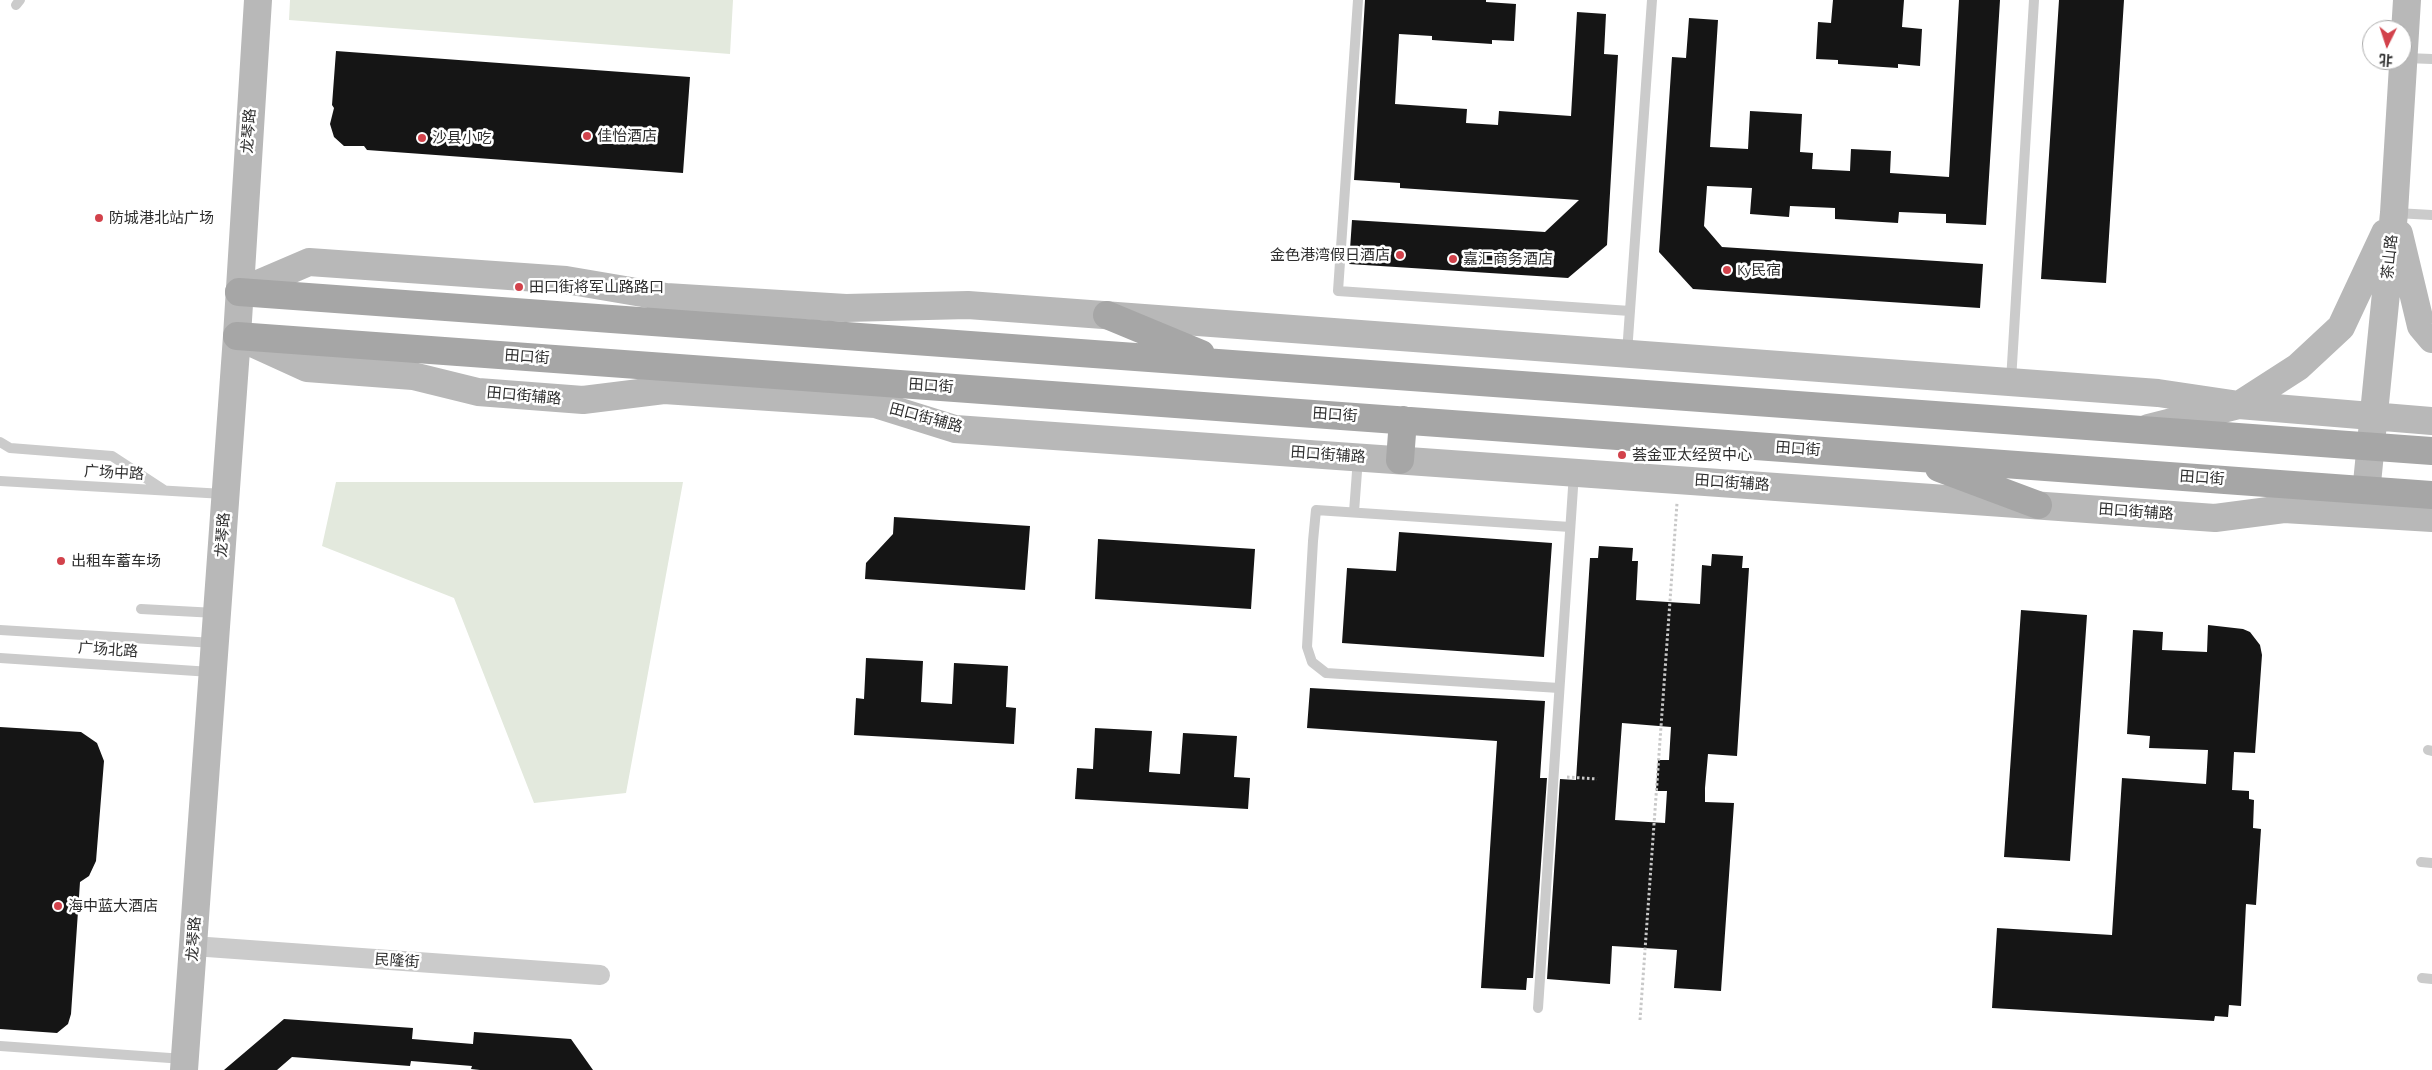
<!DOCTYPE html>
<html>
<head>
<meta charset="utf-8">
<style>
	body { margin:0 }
	#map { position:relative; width:2432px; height:1070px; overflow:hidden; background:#fff; font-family:"Alegreya Sans","Noto Sans SC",sans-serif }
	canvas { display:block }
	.north { position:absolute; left:2362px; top:20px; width:50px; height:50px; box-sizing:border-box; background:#fff; border:1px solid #ababab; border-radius:50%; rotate:184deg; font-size:14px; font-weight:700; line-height:20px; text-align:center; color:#2e2e2e }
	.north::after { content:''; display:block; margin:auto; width:18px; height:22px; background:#d2424b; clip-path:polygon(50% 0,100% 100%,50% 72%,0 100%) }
</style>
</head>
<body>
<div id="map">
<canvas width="2432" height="1070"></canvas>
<div class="north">北</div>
</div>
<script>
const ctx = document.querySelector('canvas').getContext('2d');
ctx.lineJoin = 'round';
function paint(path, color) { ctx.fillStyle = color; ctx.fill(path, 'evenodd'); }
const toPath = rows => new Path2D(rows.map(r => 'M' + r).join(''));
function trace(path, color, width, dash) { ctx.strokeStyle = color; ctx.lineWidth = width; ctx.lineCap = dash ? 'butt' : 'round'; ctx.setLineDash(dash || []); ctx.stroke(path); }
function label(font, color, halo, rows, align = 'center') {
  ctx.font = font + ' "Alegreya Sans","Noto Sans SC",sans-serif'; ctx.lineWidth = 5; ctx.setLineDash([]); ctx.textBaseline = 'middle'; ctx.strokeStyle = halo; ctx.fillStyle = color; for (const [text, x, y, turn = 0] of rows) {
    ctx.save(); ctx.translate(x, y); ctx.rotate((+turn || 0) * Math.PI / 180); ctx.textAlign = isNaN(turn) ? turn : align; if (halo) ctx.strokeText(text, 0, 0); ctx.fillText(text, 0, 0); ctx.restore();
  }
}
paint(toPath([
	[290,0,733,0,730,54,289,20],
	[336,482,683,482,626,793,534,803,454,598,322,546]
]), '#e3e9dd');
paint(toPath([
	[1365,0,1486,0,1486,2,1516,4,1514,41,1492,40,1492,44,1432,40,1432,36,1399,34,1395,104,1467,109,1466,123,1498,125,1499,111,1571,116,1577,12,1606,14,1604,54,1618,55,1607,245,1568,278,1349,264,1352,220,1545,232,1579,200,1400,188,1400,183,1354,180],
	[1833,0,1904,0,1902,27,1922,29,1920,66,1898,64,1898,68,1838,64,1838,60,1816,59,1818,22,1831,23],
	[1959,0,2000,0,1986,225,1946,223,1946,214,1899,212,1898,223,1835,219,1835,208,1790,206,1789,217,1750,214,1752,188,1707,186,1704,226,1722,247,1983,264,1980,308,1693,289,1659,252,1672,57,1686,58,1689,18,1718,20,1710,147,1748,149,1750,111,1802,114,1800,152,1813,153,1812,169,1850,171,1851,149,1891,151,1890,173,1949,177],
	[2059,0,2124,0,2106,283,2041,279],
	[336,51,690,77,683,173,367,150,364,146,344,146,334,137,330,124,334,108,332,105],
	[894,517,1030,526,1025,590,865,579,866,563,893,534],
	[1399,532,1552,543,1544,657,1342,643,1347,568,1396,571],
	[1098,539,1255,549,1251,609,1095,599],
	[1599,546,1633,548,1632,561,1638,561,1636,600,1700,604,1702,565,1711,566,1712,554,1743,556,1742,568,1749,568,1737,756,1708,754,1705,788,1705,802,1734,803,1721,991,1674,988,1677,950,1612,946,1610,984,1547,979,1560,779,1576,780,1590,558,1598,558],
	[1622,723,1671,727,1669,760,1658,760,1656,791,1667,791,1665,823,1615,820],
	[2021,610,2087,615,2070,861,2004,857],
	[2208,625,2243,629,2250,632,2260,645,2262,655,2255,753,2234,752,2232,790,2249,791,2249,799,2254,800,2253,828,2261,829,2256,905,2246,904,2241,1006,2229,1005,2228,1017,2215,1016,2214,1021,1992,1008,1997,928,2112,935,2122,778,2206,784,2208,750,2149,748,2150,736,2127,734,2133,630,2163,632,2162,650,2207,652],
	[866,658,923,661,921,702,952,704,954,663,1008,666,1006,707,1016,708,1014,744,854,735,856,698,864,699],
	[1310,688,1545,701,1540,778,1547,778,1533,978,1527,978,1526,990,1481,988,1497,741,1307,728],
	[0,727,81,732,97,743,104,761,96,861,89,876,80,882,71,1014,68,1024,57,1033,0,1029],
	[1095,728,1152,731,1149,772,1180,774,1183,733,1237,736,1234,777,1250,778,1248,809,1075,799,1077,768,1093,769],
	[284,1019,413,1028,412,1039,473,1044,474,1032,571,1039,593,1070,480,1070,471,1069,472,1066,411,1061,410,1066,292,1057,277,1070,224,1070]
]), '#151515');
trace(toPath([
	[1567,777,1597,779],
	[1640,1020,1677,503]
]), '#c8c8c8', 3, [2.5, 2.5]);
trace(toPath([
	[1358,0,1338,291,1630,311],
	[16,5,20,0],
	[2406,58,2432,59],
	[2396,213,2432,215],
	[1627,353,1652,0],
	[2011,381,2034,0],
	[0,442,10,448,112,456,164,490],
	[0,481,224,494],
	[1354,512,1358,458],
	[141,609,216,613],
	[0,630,214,643],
	[0,658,211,672],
	[1559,688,1326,673,1312,662,1307,647,1313,541,1316,510,1570,527],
	[2428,750,2432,751],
	[2421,862,2432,863],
	[2422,978,2432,979],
	[1538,1008,1574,473],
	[0,1046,184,1059]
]), '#cbcbcb', 10);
trace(toPath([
	[193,946,600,975]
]), '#cbcbcb', 20);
trace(toPath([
	[2399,234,2421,326,2432,339],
	[239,292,309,262,566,280,666,297,846,308,968,305,2158,393,2239,405,2432,421],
	[239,337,307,368,413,376,478,392,583,400,664,390,875,404,955,429,2215,518,2284,509,2432,518],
	[2148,428,2239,405,2298,367,2341,327,2385,233],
	[2364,513,2394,213,2407,0],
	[184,1070,237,336,258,0]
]), '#b8b8b8', 28);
trace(toPath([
	[239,292,2432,451],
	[1107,315,1201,354],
	[237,336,2432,495],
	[1400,460,1403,420],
	[1939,468,2038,505]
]), '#a6a6a6', 28);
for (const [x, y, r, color] of [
	[587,136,5,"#d2424b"],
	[422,138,5,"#d2424b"],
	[99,218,5,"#d2424b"],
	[1400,255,5,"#d2424b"],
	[1453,259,5,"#d2424b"],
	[1727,270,5,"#d2424b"],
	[519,287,5,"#d2424b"],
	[1622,455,5,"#d2424b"],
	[61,561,5,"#d2424b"],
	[58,906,5,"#d2424b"]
]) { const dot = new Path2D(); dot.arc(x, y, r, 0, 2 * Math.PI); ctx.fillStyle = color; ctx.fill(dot); trace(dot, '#fff', 2); }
label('15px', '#2e2e2e', '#fff', [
	["龙琴路",249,131,-86],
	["茶山路",2390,257,-84],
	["田口街",527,357,4],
	["田口街",931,386,4],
	["田口街辅路",524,396,5],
	["田口街",1335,415,4],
	["田口街辅路",926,418,15],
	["田口街",1798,449,4],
	["田口街辅路",1328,455,4],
	["广场中路",114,473,3],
	["田口街",2202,478,4],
	["田口街辅路",1732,483,4],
	["田口街辅路",2136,512,4],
	["龙琴路",223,535,-86],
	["广场北路",108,650,4],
	["龙琴路",194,939,-86],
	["民隆街",397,961,4]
]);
label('15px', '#2e2e2e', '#fff', [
	["佳怡酒店",597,136],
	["沙县小吃",432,138],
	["防城港北站广场",109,218],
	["金色港湾假日酒店",1390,255,"right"],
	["嘉汇商务酒店",1463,259],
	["Ky民宿",1737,270],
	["田口街将军山路路口",529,287],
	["荟金亚太经贸中心",1632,455],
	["出租车蓄车场",71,561],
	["海中蓝大酒店",68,906]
], 'left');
</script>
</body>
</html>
